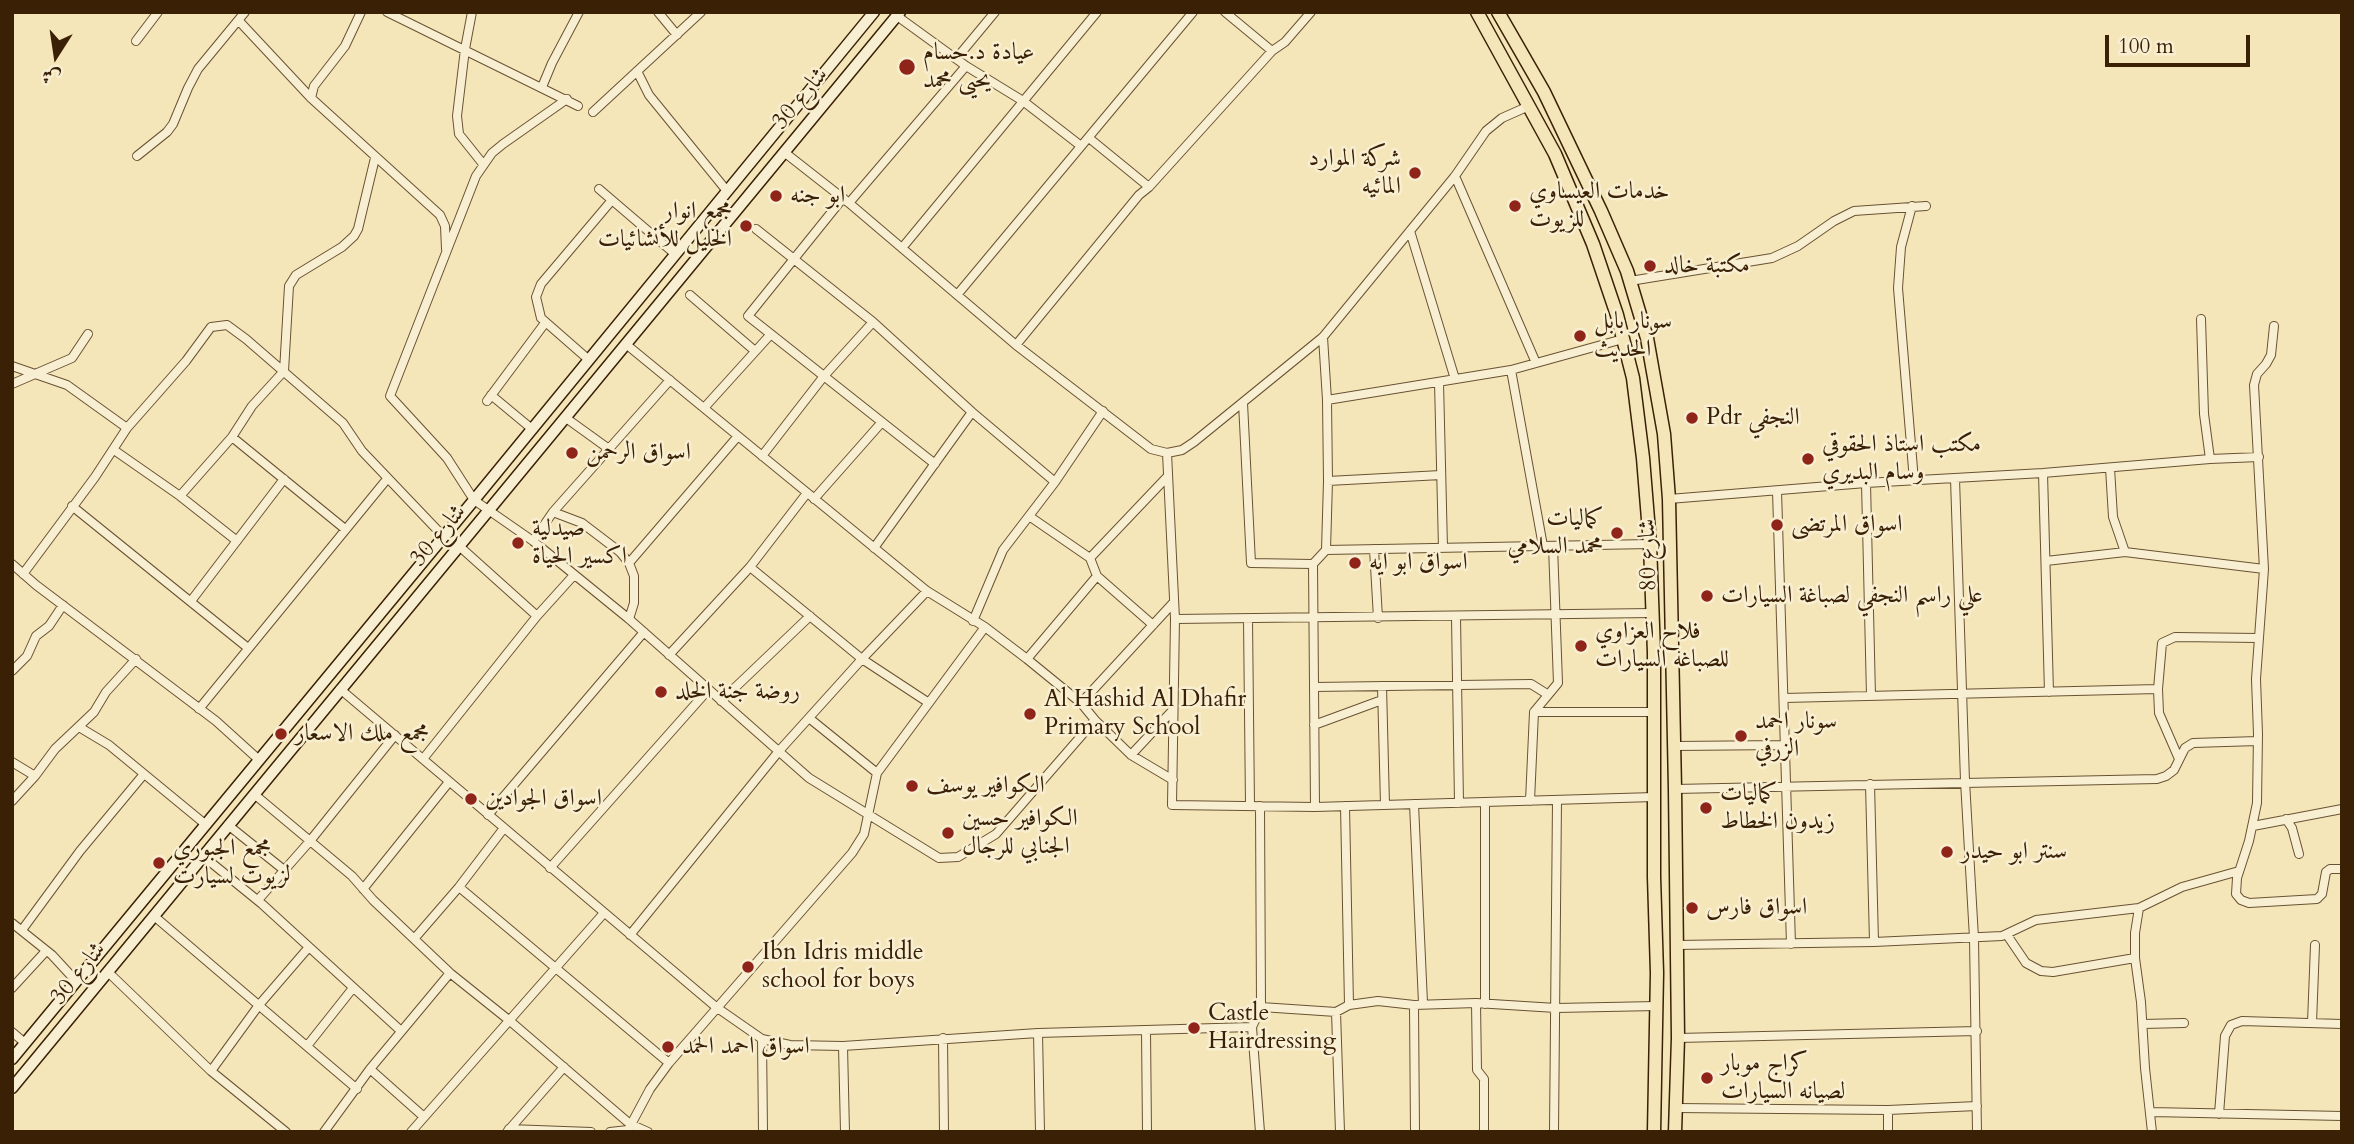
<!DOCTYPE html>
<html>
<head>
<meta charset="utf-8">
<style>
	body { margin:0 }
	#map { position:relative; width:2354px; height:1144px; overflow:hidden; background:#f5e6b9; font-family:Cardo,Amiri,serif }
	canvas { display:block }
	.frame { position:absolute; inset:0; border:14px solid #3a2005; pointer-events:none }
	.north { position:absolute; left:21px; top:21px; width:70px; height:70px; -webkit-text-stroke:5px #f8efd2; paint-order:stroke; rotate:192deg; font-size:19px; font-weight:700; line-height:28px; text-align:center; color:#3a2005 }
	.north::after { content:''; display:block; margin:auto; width:24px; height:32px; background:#3a2005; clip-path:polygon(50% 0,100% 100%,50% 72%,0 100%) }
	.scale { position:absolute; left:2105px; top:35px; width:145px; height:32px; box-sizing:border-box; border:4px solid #3a2005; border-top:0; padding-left:9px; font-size:21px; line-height:24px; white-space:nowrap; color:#3a2005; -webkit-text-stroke:5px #f8efd2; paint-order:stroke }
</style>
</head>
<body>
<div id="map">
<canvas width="2354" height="1144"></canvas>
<div class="frame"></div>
<div class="north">ش</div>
<div class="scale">100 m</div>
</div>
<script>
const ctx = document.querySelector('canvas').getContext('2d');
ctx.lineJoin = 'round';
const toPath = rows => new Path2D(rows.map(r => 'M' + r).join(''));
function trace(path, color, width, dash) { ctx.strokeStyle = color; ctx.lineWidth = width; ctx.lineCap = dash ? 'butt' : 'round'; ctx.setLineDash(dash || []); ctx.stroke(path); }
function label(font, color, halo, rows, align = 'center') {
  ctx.font = font + ' Cardo,Amiri,serif'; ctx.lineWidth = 5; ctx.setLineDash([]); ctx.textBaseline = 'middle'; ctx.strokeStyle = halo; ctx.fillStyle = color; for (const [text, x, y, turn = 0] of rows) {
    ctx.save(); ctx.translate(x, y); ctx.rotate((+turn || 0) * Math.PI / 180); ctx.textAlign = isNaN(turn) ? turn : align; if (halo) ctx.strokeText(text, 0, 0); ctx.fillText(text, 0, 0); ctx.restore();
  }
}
const street = toPath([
	[387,12,578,106],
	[472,12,465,49,457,116,459,134,483,164],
	[658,12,677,35],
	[1225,12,1272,51],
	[897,16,966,66,1023,101,1081,146],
	[239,21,311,98,440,215,445,226,446,249],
	[136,41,158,12],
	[956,59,995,12],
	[637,71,649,95,727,191],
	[542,87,552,63,579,12],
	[311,98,314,86,345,46,361,12],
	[567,99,503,144,492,153,476,176,390,396,447,458,474,500,533,541,629,619,809,778,939,858,958,857,996,834,1095,720],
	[593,112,701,12],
	[1089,138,1149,187],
	[784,152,849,203,1016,345,1151,449,1167,453,1182,450,1194,442,1323,337,1455,176,1486,131,1502,118,1529,106],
	[137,156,167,132,173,124,188,88,198,69,245,12],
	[1455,176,1536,363],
	[599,189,675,254],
	[843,198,748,316,935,464],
	[849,203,966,66],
	[1912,206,1901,247,1898,288,1914,481],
	[756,229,873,322,972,412,1055,482],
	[1410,231,1455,379],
	[902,248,1097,12],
	[1630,281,1772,258,1798,246,1834,221,1854,211,1926,206],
	[690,295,755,351],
	[957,295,1193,12],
	[2201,319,2204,414,2210,459],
	[627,345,927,591,985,627,1027,659,1081,703,1095,720,1131,755,1173,780],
	[1016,345,1139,195,1149,187,1272,51,1285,42,1311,12],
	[589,360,541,318,536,297,541,284,612,200],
	[12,366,67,385,127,428],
	[1511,370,1543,546],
	[1439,382,1443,548],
	[12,384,72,358,88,334],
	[491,395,532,429],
	[1327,400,1511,370,1623,339],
	[487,401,545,323],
	[1243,403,1251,563,1313,564],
	[704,408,771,334],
	[566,418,609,449],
	[232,437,345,529],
	[114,450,180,496,237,541],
	[1167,453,1175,619,1172,805,1315,807,1654,797],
	[762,456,824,376,873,322],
	[2043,473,2049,692],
	[1955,479,1965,781,1974,938,1977,1132],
	[1328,481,1441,475],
	[1866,483,1871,696],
	[1777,491,1791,944],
	[180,496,232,437,252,406,284,371,289,286,296,275,342,247,354,236,358,229,375,158],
	[814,499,882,422],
	[1669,499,1866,483,2043,473,2210,459,2259,457],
	[72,506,248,648],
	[553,512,670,380],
	[1029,516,1090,558,1097,576,1153,625],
	[533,541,553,512,582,523,620,552,629,563,634,576,634,603,629,619],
	[458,545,537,616],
	[874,548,972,412],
	[1374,549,1378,618],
	[1326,550,1650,544],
	[2125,552,2264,569,2256,679,2258,734,2257,803,2249,841,2237,878,2236,894,2241,900,2249,903,2317,899,2322,894,2326,872,2330,869,2342,869],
	[1090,558,1167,477],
	[2046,561,2125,552,2113,517,2110,468],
	[629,563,738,436],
	[12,564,36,585,216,721,258,759],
	[750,567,862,659,929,703],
	[2264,569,2254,385,2257,374,2266,364,2271,355,2274,326],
	[23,574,95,477,127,428,186,361,211,327,227,325,246,339,343,423,362,451,444,537],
	[191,601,284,479],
	[1456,617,1459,803],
	[1175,619,1652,613],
	[1248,619,1250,806],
	[973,621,1003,550,1055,482,1103,411],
	[669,655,750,567,807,493],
	[1027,659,1097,576],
	[12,671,27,656,36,636,49,626,63,605],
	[1382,686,1385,805],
	[1314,687,1531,684,1547,694],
	[340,689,716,1007,762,1039,790,1045,843,1046,1038,1033,1252,1027],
	[1784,698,2158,689],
	[721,701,810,616],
	[1081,703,1174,602],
	[199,709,387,479],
	[1534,712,1654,712],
	[809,718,877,773],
	[1314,725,1382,700],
	[79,727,109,745,205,824],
	[1674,746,1785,745],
	[1131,755,1173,710],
	[423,759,537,616,574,575],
	[2179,759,2159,713,2158,689,2162,643,2175,637,2259,638],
	[12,762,35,776,55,749,94,712,106,692,136,659],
	[1870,784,1874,942],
	[1675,789,2157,779,2166,776,2174,770,2185,748,2193,743,2258,741],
	[254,794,352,876,373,900,450,973,510,1021,630,1124,648,1132],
	[12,801,35,776],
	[1530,801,1534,712,1558,683,1553,546],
	[1414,804,1423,1003],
	[1345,806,1349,1005],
	[1315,807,1313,564,1326,550,1328,481,1327,400,1323,337],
	[488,815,644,632],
	[2286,819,2292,828,2299,854],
	[228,825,284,870],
	[2253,826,2342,809],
	[203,856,262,904,401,1031],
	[550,868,708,690],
	[459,887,669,1063],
	[363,889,449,782],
	[258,900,310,841,395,735],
	[2139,908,2135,933,2135,958,2141,1002,2145,1068,2152,1132],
	[154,916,357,1089],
	[12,923,52,955,76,981],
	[22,930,80,851,144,774],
	[630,935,779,751,862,659,927,591],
	[2007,935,2026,963,2041,971,2053,972,2135,958],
	[414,939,459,887,504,828],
	[1677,945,1874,942,2002,936,2036,920,2139,908,2182,887,2239,871],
	[108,972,211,1071,286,1132],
	[12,988,46,951],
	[1476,1003,1477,1070,1484,1079,1484,1132],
	[1485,1004,1485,802],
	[1414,1005,1415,1132],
	[1261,1007,1336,1012,1349,1005,1378,1001,1414,1005,1476,1003,1556,1008,1657,1006],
	[1336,1012,1340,1132],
	[2312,1023,2315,945],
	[2143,1024,2184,1023],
	[1146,1031,1147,1132],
	[12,1032,25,1043],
	[1038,1033,1040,1132],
	[943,1038,944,1132],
	[1678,1038,1977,1031],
	[762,1039,763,1132],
	[307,1046,353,988],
	[843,1046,845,1132],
	[370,1069,424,1117],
	[211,1071,259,1005,309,947],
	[1676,1108,1888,1110,1977,1106],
	[2151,1112,2342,1116],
	[2219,1114,2225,1036,2231,1025,2242,1021,2342,1024],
	[509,1129,591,1132],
	[324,1132,370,1069,450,973],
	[411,1132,604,913],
	[507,1132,564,1067],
	[610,1132,628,1130],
	[627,1132,650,1089,669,1063,852,853,864,834,877,773,985,627],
	[1260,1132,1252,1027,1261,1007,1260,806],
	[1554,1132,1557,800],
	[1888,1132,1888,1110]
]);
const secondary = toPath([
	[12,1059,474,500,874,12],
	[12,1088,900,12]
]);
const primary = toPath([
	[1477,12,1555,154,1593,244,1617,315,1633,378,1643,458,1650,544,1654,653,1654,877,1657,973,1654,1132],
	[1498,12,1544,92,1601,211,1627,271,1647,338,1664,434,1669,499,1675,789,1678,1038,1675,1132]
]);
trace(street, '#695232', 10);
trace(secondary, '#3a2005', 13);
trace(primary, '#3a2005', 15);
trace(street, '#f8efd2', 8);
trace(secondary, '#f8efd2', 10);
trace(primary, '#f5e6b9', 12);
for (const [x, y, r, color] of [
	[907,67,9,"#8f2418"],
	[1415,173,7,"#8f2418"],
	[776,196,7,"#8f2418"],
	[1515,206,7,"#8f2418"],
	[746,226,7,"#8f2418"],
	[1650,266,7,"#8f2418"],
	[1580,336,7,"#8f2418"],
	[1692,418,7,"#8f2418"],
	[572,453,7,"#8f2418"],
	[1808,459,7,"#8f2418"],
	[1777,525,7,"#8f2418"],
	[1617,533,7,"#8f2418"],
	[518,543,7,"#8f2418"],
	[1355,563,7,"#8f2418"],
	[1707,596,7,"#8f2418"],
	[1581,646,7,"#8f2418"],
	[661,692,7,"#8f2418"],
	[1030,714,7,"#8f2418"],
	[281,734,7,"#8f2418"],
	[1741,736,7,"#8f2418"],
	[912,786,7,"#8f2418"],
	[471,799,7,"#8f2418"],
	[1706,808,7,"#8f2418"],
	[948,833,7,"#8f2418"],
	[1947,852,7,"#8f2418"],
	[159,863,7,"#8f2418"],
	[1692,908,7,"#8f2418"],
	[748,967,7,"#8f2418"],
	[1194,1028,7,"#8f2418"],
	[668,1047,7,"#8f2418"],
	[1707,1078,7,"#8f2418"]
]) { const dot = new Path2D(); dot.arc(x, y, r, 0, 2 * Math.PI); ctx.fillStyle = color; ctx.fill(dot); trace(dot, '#f8efd2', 2.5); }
label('24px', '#3a2005', '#f8efd2', [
	["عيادة د.حسام",923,53],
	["يحيى محمد",923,81],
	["شركة الموارد",1401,159,"right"],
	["المائيه",1401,187,"right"],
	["خدمات العيساوي",1529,192],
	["للزيوت",1529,220],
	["ابو جنه",790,196],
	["مجمع انوار",732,212,"right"],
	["الخليل للأنشائيات",732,240,"right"],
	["مكتبة خالد",1664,266],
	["سونار بابل",1594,322],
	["الحديث",1594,350],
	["Pdr النجفي",1706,418],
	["مكتب استاذ الحقوقي",1822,445],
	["وسام البديري",1822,473],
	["اسواق الرحمن",586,453],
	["كماليات",1603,519,"right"],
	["محمد السلامي",1603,547,"right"],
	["اسواق المرتضى",1791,525],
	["صيدلية",532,529],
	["اكسير الحياة",532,557],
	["اسواق ابو ايه",1369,563],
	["علي راسم النجفي لصباغة السيارات",1721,596],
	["فلاح العزاوي",1595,632],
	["للصباغه السيارات",1595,660],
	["روضة جنة الخلد",675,692],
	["Al Hashid Al Dhafir",1044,700],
	["Primary School",1044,728],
	["سونار احمد",1755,722],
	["الزرفي",1755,750],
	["مجمع ملك الاسعار",295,734],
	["الكوافير يوسف",926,786],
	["كماليات",1720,794],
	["زيدون الخطاط",1720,822],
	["اسواق الجوادين",485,799],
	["الكوافير حسين",962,819],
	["الجنابي للرجال",962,847],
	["مجمع الجبوري",173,849],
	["لزيوت لسيارت",173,877],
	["سنتر ابو حيدر",1961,852],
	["اسواق فارس",1706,908],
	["Ibn Idris middle",762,953],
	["school for boys",762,981],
	["Castle",1208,1014],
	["Hairdressing",1208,1042],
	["اسواق احمد الحمد",682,1047],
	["كراج موبار",1721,1064],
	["لصيانه السيارات",1721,1092]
], 'left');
label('24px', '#3a2005', '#f8efd2', [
	["شارع 30",801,99,-50],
	["شارع 30",439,536,-50],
	["شارع 80",1649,555,-91],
	["شارع 30",79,974,-51]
]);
</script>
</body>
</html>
